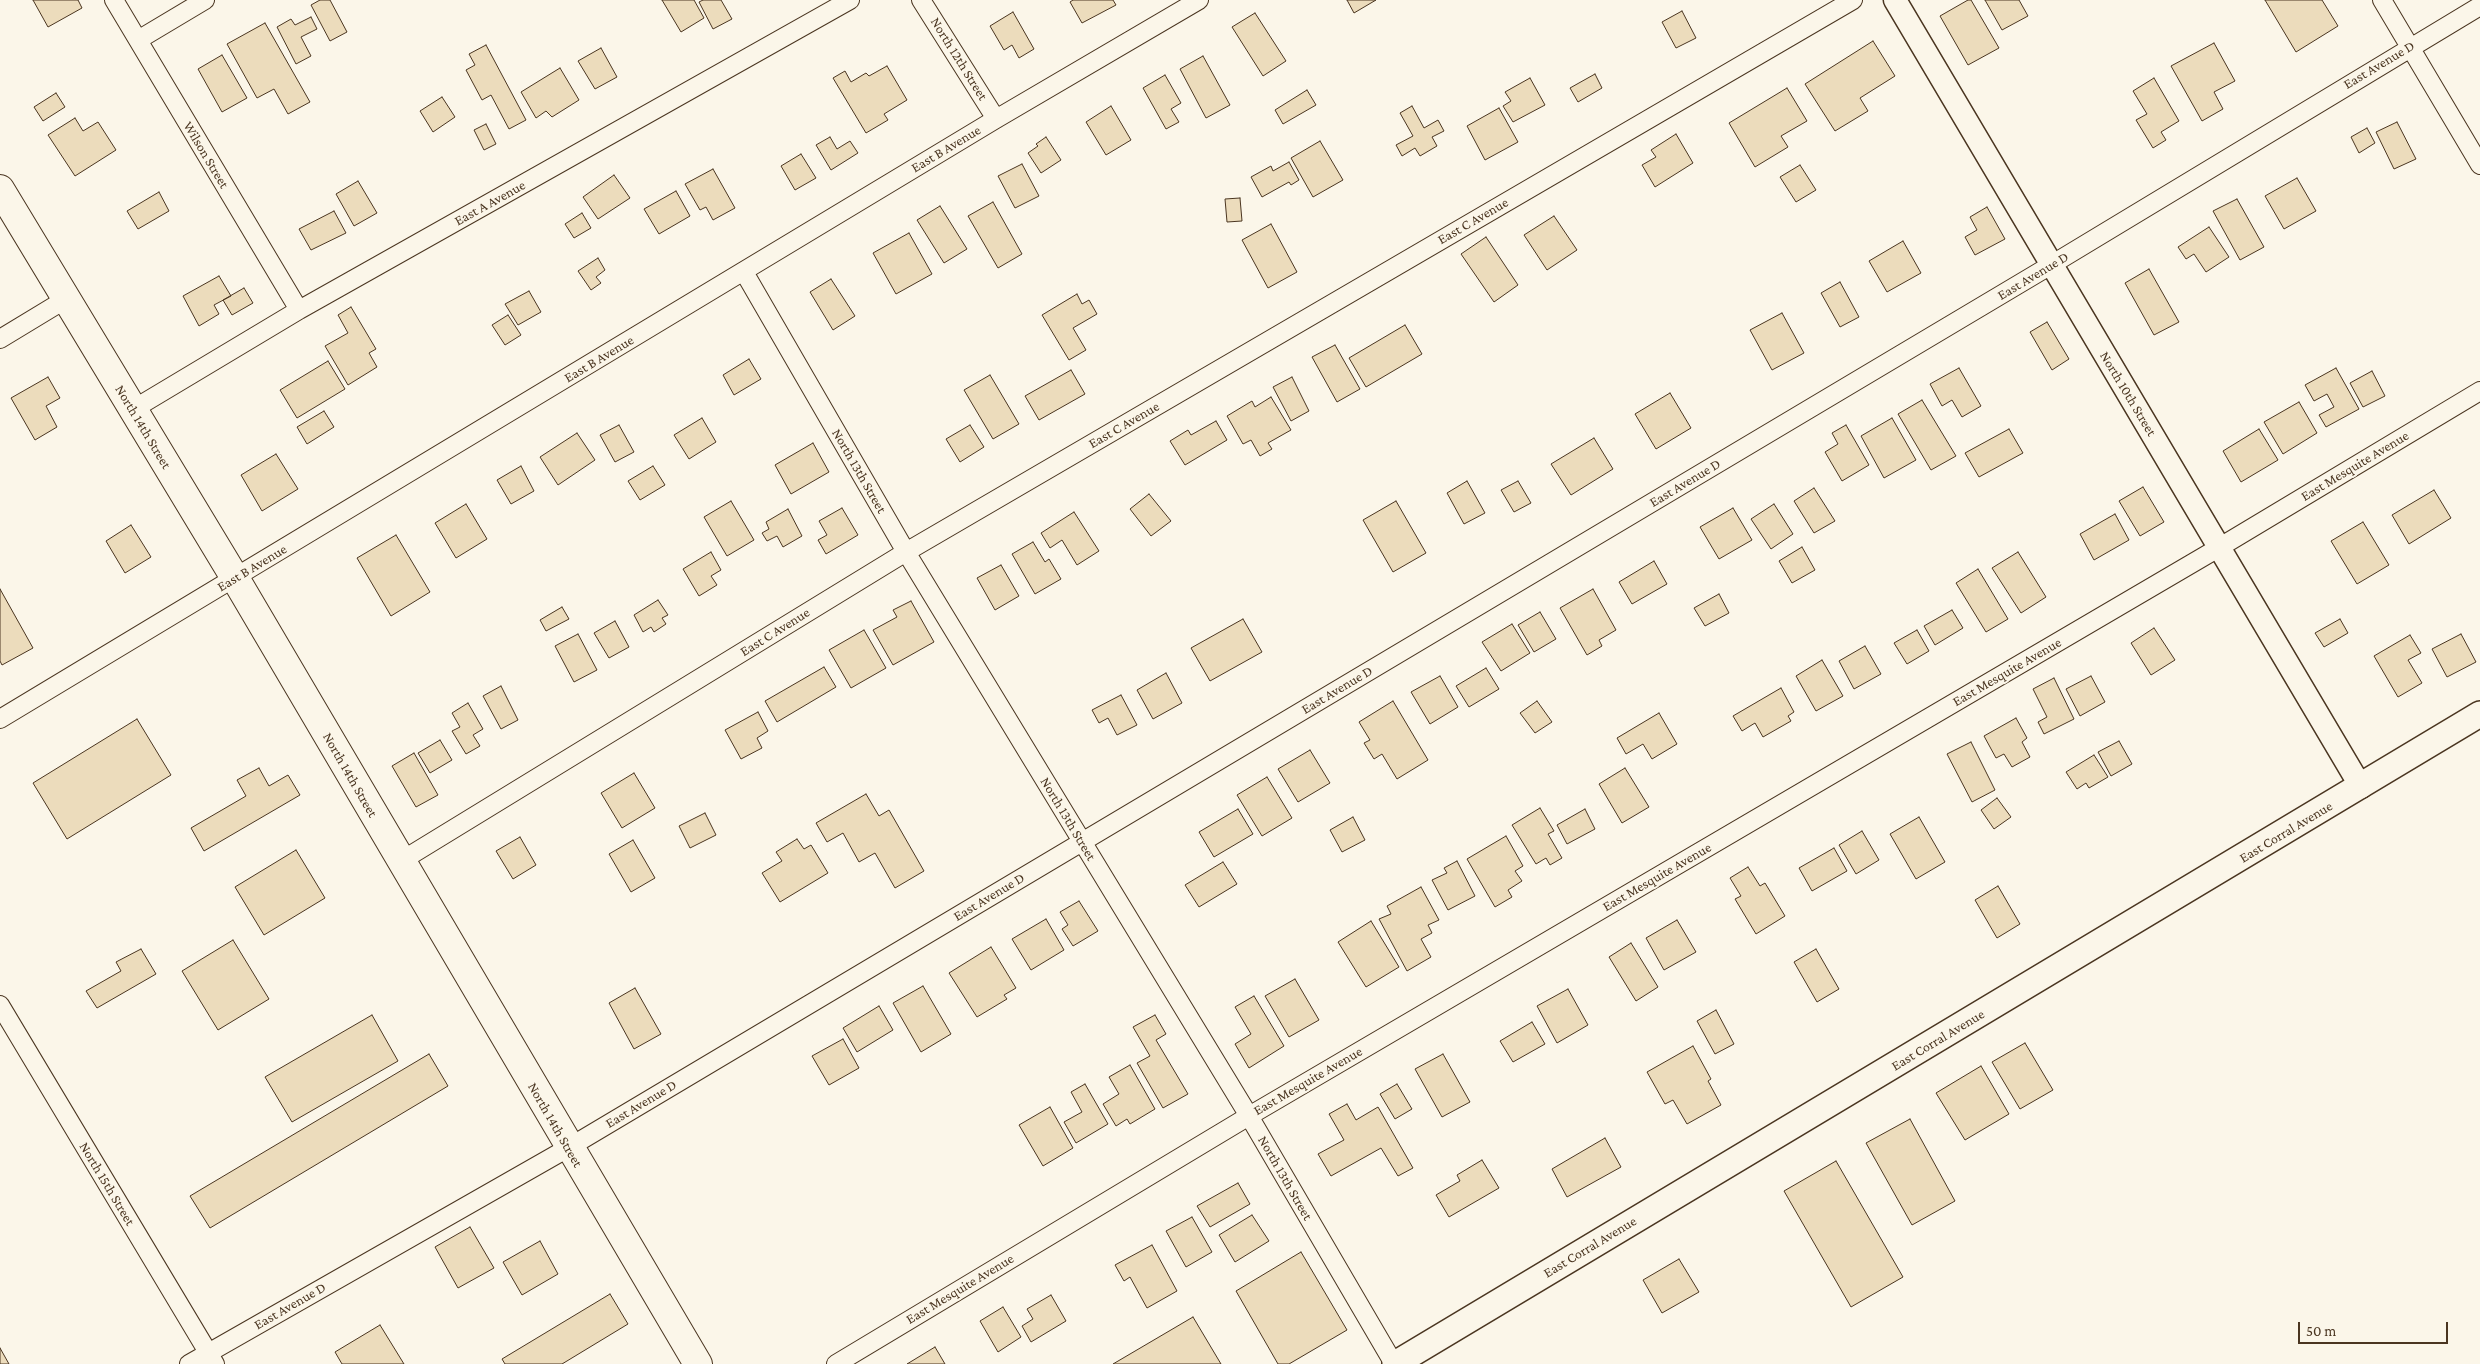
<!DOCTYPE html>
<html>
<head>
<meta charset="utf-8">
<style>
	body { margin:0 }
	#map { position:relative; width:2480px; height:1364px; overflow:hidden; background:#fbf6e9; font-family:"Crimson Pro",serif }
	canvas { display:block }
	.scale { position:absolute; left:2298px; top:1322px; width:150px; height:22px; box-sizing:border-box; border:2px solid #4a3520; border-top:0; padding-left:6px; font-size:15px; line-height:18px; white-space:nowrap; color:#4a3520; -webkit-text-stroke:4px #fbf6e9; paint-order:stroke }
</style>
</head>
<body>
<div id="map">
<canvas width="2480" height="1364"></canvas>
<div class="scale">50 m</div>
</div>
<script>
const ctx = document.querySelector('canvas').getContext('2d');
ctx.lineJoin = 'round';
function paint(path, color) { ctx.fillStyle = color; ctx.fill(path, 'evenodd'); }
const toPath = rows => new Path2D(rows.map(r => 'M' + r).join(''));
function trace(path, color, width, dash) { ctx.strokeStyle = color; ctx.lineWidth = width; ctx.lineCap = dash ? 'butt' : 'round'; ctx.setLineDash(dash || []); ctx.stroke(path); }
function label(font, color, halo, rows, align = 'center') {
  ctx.font = font + ' "Crimson Pro",serif'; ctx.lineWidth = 4; ctx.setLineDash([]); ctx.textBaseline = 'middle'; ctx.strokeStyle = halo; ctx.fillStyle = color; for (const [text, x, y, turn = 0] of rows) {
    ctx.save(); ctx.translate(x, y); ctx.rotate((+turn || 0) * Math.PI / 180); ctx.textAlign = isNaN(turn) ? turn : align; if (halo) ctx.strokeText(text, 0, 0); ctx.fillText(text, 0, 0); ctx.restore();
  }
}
const building = toPath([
	[33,0,78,0,82,8,48,27,33,0],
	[320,0,330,0,347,32,330,41,311,5,320,0],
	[662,0,694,0,704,18,681,32,662,0],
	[703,0,721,0,732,19,713,29,699,2,703,0],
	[1073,0,1113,0,1116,5,1082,23,1070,2,1073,0],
	[1347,0,1376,0,1354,13,1347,0],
	[1968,0,1971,0,1999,48,1968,65,1940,16,1968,0],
	[1985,0,2019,0,2028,16,2002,30,1985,0],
	[2265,0,2322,0,2338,26,2296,52,2265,0],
	[1682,11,1696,38,1676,48,1662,22,1682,11],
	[1013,12,1034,49,1019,58,1012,45,1004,50,990,26,1013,12],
	[1255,13,1286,61,1263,76,1232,27,1255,13],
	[311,17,317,29,301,37,311,56,296,64,277,27,291,19,295,25,311,17],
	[265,23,310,102,288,114,274,89,257,98,227,44,265,23],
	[1873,41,1895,76,1860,98,1868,111,1835,131,1805,84,1873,41],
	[2214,43,2235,81,2214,92,2223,109,2202,121,2171,66,2214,43],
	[486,45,526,120,509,129,491,95,482,100,466,70,475,65,469,54,486,45],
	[601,48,617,77,595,89,578,61,601,48],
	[222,55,247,98,222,112,198,69,222,55],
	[1203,56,1230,105,1206,118,1180,69,1203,56],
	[887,66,907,100,884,114,888,120,866,133,833,78,845,71,851,82,866,73,869,76,887,66],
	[560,68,579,100,552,117,546,111,536,118,521,92,560,68],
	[1595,74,1602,88,1578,102,1570,88,1595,74],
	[1165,75,1181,103,1171,109,1179,122,1166,129,1143,88,1165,75],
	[1530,78,1545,105,1513,122,1503,106,1511,101,1505,92,1530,78],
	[2154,78,2179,121,2161,132,2166,140,2153,148,2136,120,2147,114,2133,91,2154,78],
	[1787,88,1807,121,1781,136,1788,147,1755,167,1729,123,1787,88],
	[1307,90,1316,105,1283,124,1275,110,1307,90],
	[56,93,65,107,43,121,34,107,56,93],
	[442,97,455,117,433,132,420,111,442,97],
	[1111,106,1131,140,1106,155,1086,122,1111,106],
	[1412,106,1424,128,1438,120,1444,131,1432,137,1437,146,1420,156,1415,148,1402,156,1396,145,1413,136,1400,113,1412,106],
	[1499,108,1518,142,1485,160,1467,126,1499,108],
	[75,118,83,131,98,122,116,150,75,176,48,135,75,118],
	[2397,122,2416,159,2394,169,2376,132,2397,122],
	[486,124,496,144,484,150,474,130,486,124],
	[2367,128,2375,143,2359,153,2351,137,2367,128],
	[1676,134,1693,163,1655,187,1642,165,1656,157,1651,150,1676,134],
	[830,137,837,149,850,141,858,153,831,170,816,145,830,137],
	[1046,137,1061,160,1041,173,1028,153,1038,146,1036,144,1046,137],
	[1320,141,1343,180,1313,197,1291,158,1320,141],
	[801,154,816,178,795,190,781,166,801,154],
	[1289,162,1299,180,1291,185,1289,182,1262,197,1251,177,1271,166,1273,171,1289,162],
	[1022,164,1039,196,1015,208,998,176,1022,164],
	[1800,165,1816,190,1796,202,1780,177,1800,165],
	[713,169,735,208,713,220,706,207,700,210,685,184,713,169],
	[614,175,630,198,598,219,583,197,614,175],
	[2297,178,2316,211,2284,229,2265,196,2297,178],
	[358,181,377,213,354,226,336,194,358,181],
	[676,191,690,216,659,234,644,209,676,191],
	[159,192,169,211,138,229,127,211,159,192],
	[1240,198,1242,221,1227,222,1225,199,1240,198],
	[2237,199,2264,247,2240,260,2213,211,2237,199],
	[993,202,1022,254,998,268,968,216,993,202],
	[940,206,967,249,944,263,917,220,940,206],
	[1987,207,2005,239,1975,255,1965,237,1977,230,1970,217,1987,207],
	[334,211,346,233,311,250,299,229,334,211],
	[582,213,591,228,574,238,565,224,582,213],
	[1554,216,1577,250,1547,270,1524,235,1554,216],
	[1271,224,1297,272,1268,288,1242,240,1271,224],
	[2209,227,2229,257,2206,272,2194,254,2186,259,2178,247,2209,227],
	[909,233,932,274,896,294,873,253,909,233],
	[1486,237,1518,285,1494,302,1461,254,1486,237],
	[1903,241,1921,273,1887,292,1869,261,1903,241],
	[598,258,605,270,596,277,601,283,591,290,578,271,598,258],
	[2149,269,2179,322,2154,335,2125,283,2149,269],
	[219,276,231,296,214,305,219,314,199,326,183,296,219,276],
	[831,279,855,316,833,330,810,292,831,279],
	[1840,282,1859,317,1840,327,1821,293,1840,282],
	[244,288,253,303,232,315,223,300,244,288],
	[529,291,541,312,518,325,505,304,529,291],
	[1077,294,1082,304,1089,300,1097,314,1073,328,1086,350,1069,360,1042,315,1077,294],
	[351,307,376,349,369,353,377,367,348,385,325,346,348,333,338,315,351,307],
	[1782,313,1804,353,1772,370,1750,330,1782,313],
	[508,315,521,335,505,345,492,325,508,315],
	[2047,322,2069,359,2052,370,2030,332,2047,322],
	[1405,325,1422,354,1366,387,1349,358,1405,325],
	[1335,345,1360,389,1337,402,1312,357,1335,345],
	[749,359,761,379,734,395,723,375,749,359],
	[328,361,345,389,297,418,280,390,328,361],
	[1959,368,1981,406,1962,417,1952,400,1942,406,1930,384,1959,368],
	[2336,368,2359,409,2326,427,2319,415,2334,407,2327,394,2314,401,2305,385,2336,368],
	[1071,370,1085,394,1039,420,1025,396,1071,370],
	[2372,371,2385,396,2363,407,2350,383,2372,371],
	[990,375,1019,424,993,439,964,390,990,375],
	[48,377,60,398,46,406,57,427,35,440,11,398,48,377],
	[1292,377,1309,411,1291,421,1273,387,1292,377],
	[1670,393,1691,428,1656,449,1635,414,1670,393],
	[1271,397,1291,430,1268,443,1272,449,1260,456,1251,440,1243,444,1227,416,1252,401,1255,407,1271,397],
	[1922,400,1956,456,1931,470,1898,414,1922,400],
	[2299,402,2317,433,2283,454,2264,422,2299,402],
	[324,411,334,427,307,444,297,427,324,411],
	[702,418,716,442,689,459,674,435,702,418],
	[1892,418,1916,460,1884,478,1861,436,1892,418],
	[1216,421,1227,440,1185,465,1170,441,1188,430,1191,435,1216,421],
	[619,425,634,452,615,462,600,435,619,425],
	[970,425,984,447,960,462,946,439,970,425],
	[1846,425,1869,465,1842,481,1825,452,1838,444,1832,433,1846,425],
	[2009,429,2023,453,1979,477,1965,453,2009,429],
	[2259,429,2278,460,2241,482,2223,451,2259,429],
	[577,433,595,460,558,485,540,457,577,433],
	[1594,438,1613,469,1571,495,1551,464,1594,438],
	[813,443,829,472,791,494,775,465,813,443],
	[276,454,298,489,262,511,241,475,276,454],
	[521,466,534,491,511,504,497,480,521,466],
	[653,466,665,485,640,500,628,481,653,466],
	[1467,481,1485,513,1464,524,1447,493,1467,481],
	[1518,481,1531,503,1514,512,1501,490,1518,481],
	[2143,487,2164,522,2140,536,2119,501,2143,487],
	[1814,488,1835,521,1814,533,1794,501,1814,488],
	[2434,490,2451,518,2409,544,2392,515,2434,490],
	[1149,494,1171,521,1151,536,1130,509,1149,494],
	[731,501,754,540,727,556,704,517,731,501],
	[1396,501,1426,553,1393,572,1363,520,1396,501],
	[466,504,487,539,456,558,435,523,466,504],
	[1774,504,1793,534,1771,549,1751,519,1774,504],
	[842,508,858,535,826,554,818,540,827,535,819,521,842,508],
	[1733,508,1752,540,1719,559,1700,527,1733,508],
	[788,509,802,536,783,547,777,536,767,541,762,533,769,529,766,522,788,509],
	[1074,512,1099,551,1077,565,1062,540,1050,548,1041,533,1074,512],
	[2115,514,2129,540,2094,560,2080,534,2115,514],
	[2363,522,2389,565,2357,584,2331,541,2363,522],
	[131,525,151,557,125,573,106,541,131,525],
	[396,535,430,592,391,616,357,558,396,535],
	[1033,542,1045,562,1049,559,1061,579,1035,594,1012,554,1033,542],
	[1802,547,1815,570,1792,583,1779,561,1802,547],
	[711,552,721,570,711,576,717,585,699,596,683,569,711,552],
	[2018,552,2046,597,2021,613,1992,568,2018,552],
	[1654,561,1667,584,1632,604,1619,582,1654,561],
	[1001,565,1019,596,995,610,977,578,1001,565],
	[1978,569,2008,619,1986,632,1956,583,1978,569],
	[0,589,33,648,2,665,0,661,0,589],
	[1593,589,1616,630,1599,640,1602,646,1587,655,1560,608,1593,589],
	[1719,594,1729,613,1705,626,1694,608,1719,594],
	[658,600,668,615,662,618,666,624,654,632,651,627,643,632,634,615,658,600],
	[911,601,934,642,893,665,873,630,897,617,893,610,911,601],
	[562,607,569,619,546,631,540,620,562,607],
	[1952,610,1963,628,1935,645,1924,626,1952,610],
	[1540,612,1556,639,1534,652,1518,625,1540,612],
	[1243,619,1262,652,1210,681,1191,648,1243,619],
	[2340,619,2348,633,2324,647,2315,633,2340,619],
	[615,621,629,647,609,658,594,633,615,621],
	[1512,624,1530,653,1501,671,1482,642,1512,624],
	[2154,628,2175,660,2151,675,2131,643,2154,628],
	[864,630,886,668,851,688,829,650,864,630],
	[1917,630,1929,651,1907,664,1894,643,1917,630],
	[578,634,597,670,574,682,555,646,578,634],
	[2461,634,2476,662,2447,677,2432,649,2461,634],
	[2410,635,2421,653,2408,660,2422,683,2398,697,2374,656,2410,635],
	[1865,646,1881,674,1854,689,1839,661,1865,646],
	[1822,660,1843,696,1816,711,1796,676,1822,660],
	[824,667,836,687,777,722,765,701,824,667],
	[1486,668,1499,689,1469,707,1456,686,1486,668],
	[1166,673,1182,703,1153,719,1137,690,1166,673],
	[1440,676,1458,707,1430,724,1411,692,1440,676],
	[2091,676,2105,702,2080,716,2066,689,2091,676],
	[2054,678,2074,719,2044,734,2038,722,2047,717,2033,689,2054,678],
	[501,686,518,720,501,729,483,696,501,686],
	[1781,688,1794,712,1788,716,1791,721,1763,737,1755,723,1742,731,1733,716,1781,688],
	[1121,695,1137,725,1117,735,1108,718,1099,723,1092,710,1121,695],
	[1393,701,1428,760,1397,779,1382,754,1374,759,1364,743,1370,740,1359,722,1393,701],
	[1537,701,1552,722,1535,733,1520,713,1537,701],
	[468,703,483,729,473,735,480,746,466,754,452,731,460,727,452,713,468,703],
	[758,712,768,731,757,738,762,748,741,759,725,730,758,712],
	[1659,713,1677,744,1652,759,1643,744,1626,754,1617,738,1659,713],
	[2016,718,2027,738,2022,742,2030,757,2012,767,2004,754,1996,758,1984,736,2016,718],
	[137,719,171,775,67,839,33,783,137,719],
	[440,740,452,760,430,773,418,753,440,740],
	[2119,741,2132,764,2111,776,2098,752,2119,741],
	[1971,742,1995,790,1972,802,1947,754,1971,742],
	[1310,750,1330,783,1298,802,1278,769,1310,750],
	[414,753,438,795,416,807,392,766,414,753],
	[2094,755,2108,777,2089,788,2086,783,2077,789,2066,772,2094,755],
	[259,768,269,786,288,775,300,795,204,851,191,828,246,796,237,780,259,768],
	[1625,768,1649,807,1622,823,1599,784,1625,768],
	[634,773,655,808,622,828,601,793,634,773],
	[1267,777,1292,818,1262,836,1237,795,1267,777],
	[866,794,879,816,889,810,924,871,895,888,875,853,859,862,843,833,827,842,816,823,866,794],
	[1997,798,2011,817,1994,829,1981,810,1997,798],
	[1540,808,1554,831,1548,834,1562,858,1550,865,1546,858,1536,864,1512,825,1540,808],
	[1238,809,1253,834,1214,857,1199,832,1238,809],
	[1585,809,1595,829,1567,844,1557,825,1585,809],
	[705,813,716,835,690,848,679,826,705,813],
	[1353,817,1365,840,1342,852,1330,830,1353,817],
	[1919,817,1945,862,1916,879,1890,834,1919,817],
	[1862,831,1879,860,1856,874,1839,845,1862,831],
	[1506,836,1523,866,1515,871,1522,881,1508,890,1512,897,1495,907,1467,859,1506,836],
	[520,837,536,865,513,879,496,851,520,837],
	[797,839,804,849,811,845,828,873,780,902,762,873,782,861,776,852,797,839],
	[633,840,655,878,631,892,609,854,633,840],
	[1834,848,1847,871,1812,891,1799,868,1834,848],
	[296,850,325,898,264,935,235,887,296,850],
	[1457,861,1475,896,1448,910,1432,880,1447,873,1444,868,1457,861],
	[1223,862,1237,884,1199,907,1185,885,1223,862],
	[1748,867,1760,886,1765,883,1785,916,1756,934,1735,899,1741,896,1730,878,1748,867],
	[1998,886,2020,924,1997,938,1975,900,1998,886],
	[1421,887,1439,920,1428,925,1432,933,1421,939,1431,957,1407,971,1379,919,1391,914,1387,906,1421,887],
	[1079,901,1098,931,1073,946,1062,929,1068,925,1060,912,1079,901],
	[1046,919,1064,950,1031,970,1012,939,1046,919],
	[1677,920,1696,952,1664,970,1646,938,1677,920],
	[1371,921,1399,967,1366,987,1338,942,1371,921],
	[233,940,269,999,218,1030,182,971,233,940],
	[1631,943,1658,987,1636,1001,1609,957,1631,943],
	[991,947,1016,988,1004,995,1007,999,977,1017,949,973,991,947],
	[141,949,156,974,97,1008,86,991,121,971,116,962,141,949],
	[1816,949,1839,989,1817,1002,1794,962,1816,949],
	[1295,979,1319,1020,1289,1037,1265,996,1295,979],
	[923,986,951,1034,921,1052,893,1003,923,986],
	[635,988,661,1034,634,1049,609,1003,635,988],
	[1568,989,1588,1025,1557,1043,1537,1006,1568,989],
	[1254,996,1284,1046,1249,1068,1235,1044,1251,1034,1235,1007,1254,996],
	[879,1006,893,1030,857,1052,843,1028,879,1006],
	[1716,1010,1734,1044,1715,1054,1697,1021,1716,1010],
	[372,1015,398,1061,292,1122,265,1077,372,1015],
	[1155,1015,1166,1034,1156,1040,1188,1094,1163,1108,1137,1063,1150,1056,1133,1027,1155,1015],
	[1532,1022,1545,1044,1513,1062,1500,1041,1532,1022],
	[843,1039,859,1068,829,1085,812,1056,843,1039],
	[2025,1043,2053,1090,2020,1109,1992,1062,2025,1043],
	[1693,1046,1711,1079,1708,1081,1721,1105,1687,1124,1673,1100,1665,1104,1647,1072,1693,1046],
	[429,1054,448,1086,210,1228,190,1196,429,1054],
	[1443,1054,1470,1102,1442,1117,1415,1069,1443,1054],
	[1130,1065,1155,1109,1130,1124,1127,1119,1116,1126,1103,1104,1119,1094,1109,1077,1130,1065],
	[1981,1066,2009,1114,1965,1140,1936,1093,1981,1066],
	[1085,1084,1108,1124,1076,1143,1064,1122,1082,1112,1071,1092,1085,1084],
	[1397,1084,1412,1109,1395,1119,1380,1094,1397,1084],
	[1347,1104,1356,1120,1378,1107,1413,1168,1398,1176,1381,1148,1331,1176,1318,1154,1344,1140,1329,1114,1347,1104],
	[1050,1107,1073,1148,1043,1166,1019,1125,1050,1107],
	[1910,1119,1955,1201,1912,1225,1866,1143,1910,1119],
	[1605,1138,1621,1167,1567,1197,1552,1169,1605,1138],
	[1482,1160,1499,1188,1449,1217,1436,1195,1460,1181,1457,1175,1482,1160],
	[1836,1161,1903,1277,1851,1307,1784,1191,1836,1161],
	[1238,1183,1250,1204,1210,1227,1197,1206,1238,1183],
	[1252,1215,1269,1241,1235,1262,1219,1235,1252,1215],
	[1192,1217,1212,1252,1186,1267,1166,1231,1192,1217],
	[470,1227,494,1268,458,1288,435,1247,470,1227],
	[540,1241,558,1274,522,1295,503,1262,540,1241],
	[1152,1245,1177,1291,1147,1308,1130,1277,1124,1281,1115,1265,1152,1245],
	[1301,1252,1347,1330,1289,1364,1278,1364,1236,1291,1301,1252],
	[1679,1259,1699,1292,1662,1313,1643,1280,1679,1259],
	[610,1294,628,1324,562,1364,505,1364,502,1359,610,1294],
	[1051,1295,1066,1321,1031,1342,1022,1326,1033,1319,1027,1309,1051,1295],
	[1003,1307,1021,1337,998,1352,980,1321,1003,1307],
	[1193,1317,1221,1364,1113,1364,1193,1317],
	[380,1325,404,1364,342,1364,335,1352,380,1325],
	[935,1347,945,1364,907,1364,935,1347],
	[0,1348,9,1364,0,1364,0,1348]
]);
paint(building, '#ecdcbc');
trace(building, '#4a3520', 1);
const minor = toPath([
	[114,0,299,310],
	[921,0,996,119],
	[2382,0,2480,165],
	[138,40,205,0],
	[744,272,906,552,1249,1116,1394,1364],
	[0,339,66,299],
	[132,410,299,310,850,0],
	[0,719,996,119,1199,0],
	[401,861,906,552,1853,0],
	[0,1005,215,1364],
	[189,1364,568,1148,2051,265,2480,6],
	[836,1364,1249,1116,2220,547,2480,391]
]);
const tertiary = toPath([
	[1895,0,2361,787]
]);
const secondary = toPath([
	[1395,1364,2480,714]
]);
const primary = toPath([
	[0,189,235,578,698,1364]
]);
trace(minor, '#4a3520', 20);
trace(tertiary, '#4a3520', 25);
trace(secondary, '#4a3520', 28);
trace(primary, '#4a3520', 30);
trace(minor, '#fbf6e9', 18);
trace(tertiary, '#fbf6e9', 22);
trace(secondary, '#fbf6e9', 25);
trace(primary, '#fbf6e9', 28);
label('14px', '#4a3520', '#fbf6e9', [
	["North 12th Street",959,59,58],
	["East Avenue D",2379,65,-31],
	["East B Avenue",946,149,-31],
	["Wilson Street",206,155,59],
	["East A Avenue",490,203,-29],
	["East C Avenue",1473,221,-30],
	["East Avenue D",2033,276,-31],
	["East B Avenue",599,359,-31],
	["North 10th Street",2128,394,59],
	["East C Avenue",1124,425,-30],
	["North 14th Street",143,427,59],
	["East Mesquite Avenue",2355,466,-31],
	["North 13th Street",859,471,60],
	["East Avenue D",1685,483,-31],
	["East B Avenue",252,568,-31],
	["East C Avenue",775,632,-32],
	["East Mesquite Avenue",2007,672,-30],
	["East Avenue D",1337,690,-31],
	["North 14th Street",350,775,60],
	["North 13th Street",1068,819,59],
	["East Corral Avenue",2286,832,-31],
	["East Mesquite Avenue",1657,877,-30],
	["East Avenue D",989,897,-31],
	["East Corral Avenue",1938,1040,-31],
	["East Mesquite Avenue",1308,1081,-30],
	["East Avenue D",641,1104,-31],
	["North 14th Street",555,1125,60],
	["North 13th Street",1285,1178,60],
	["North 15th Street",107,1184,59],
	["East Corral Avenue",1590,1247,-31],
	["East Mesquite Avenue",960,1289,-31],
	["East Avenue D",290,1306,-30]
]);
</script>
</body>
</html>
